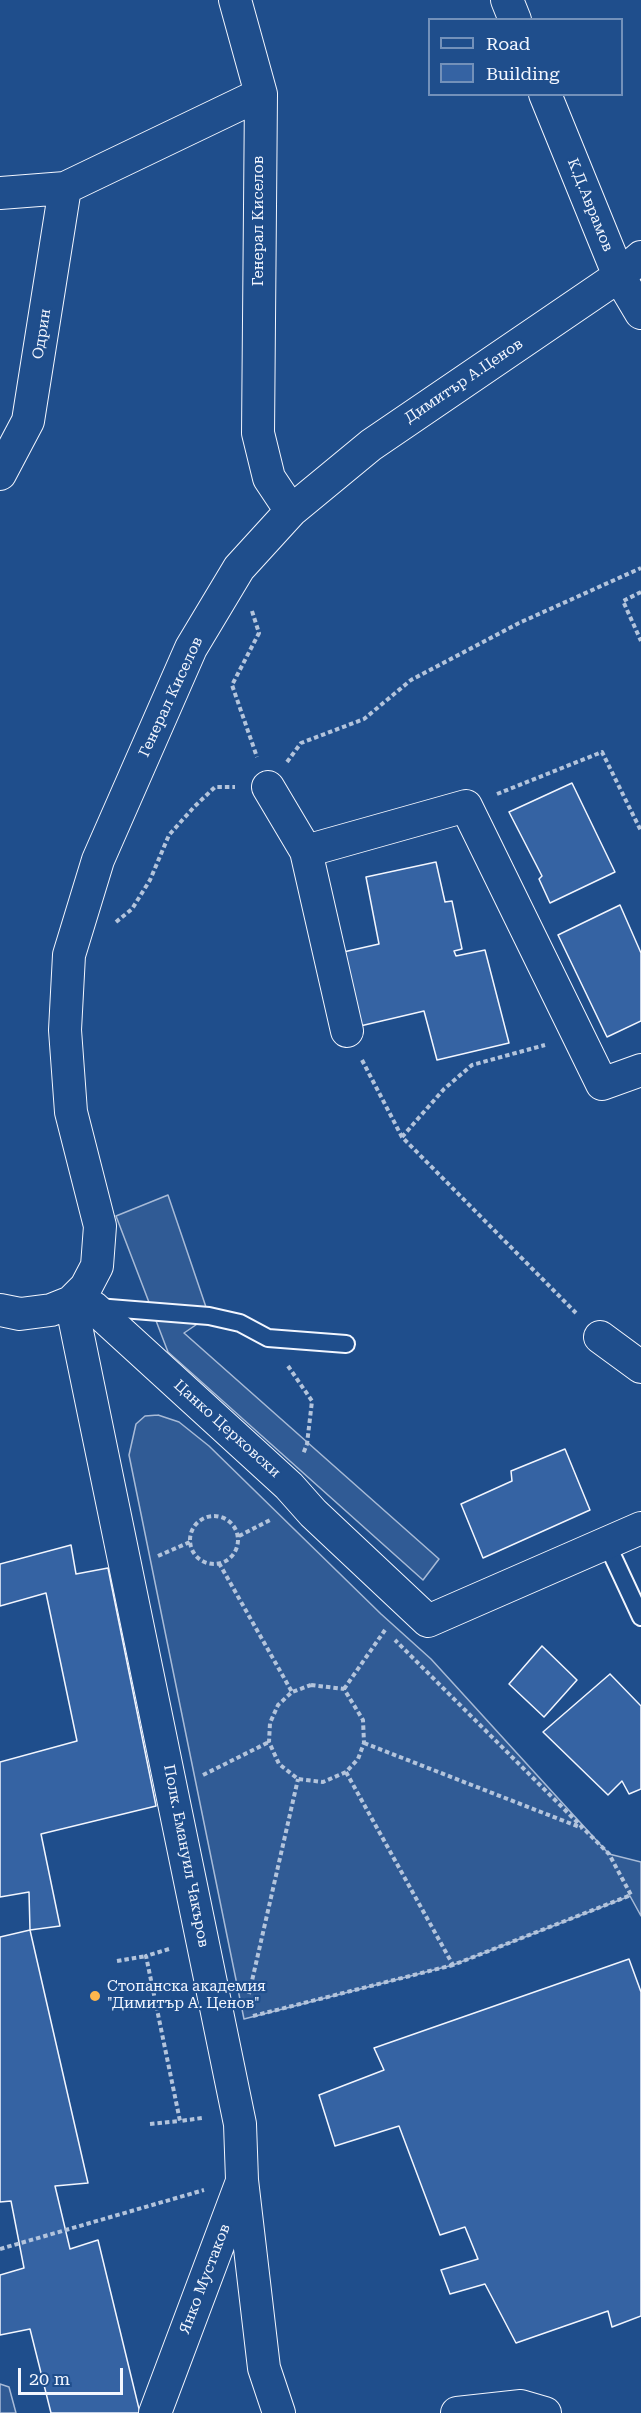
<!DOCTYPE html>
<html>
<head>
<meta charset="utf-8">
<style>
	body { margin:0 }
	#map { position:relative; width:641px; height:2413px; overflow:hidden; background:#1f4e8c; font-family:"Roboto Serif",serif }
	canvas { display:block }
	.legend { position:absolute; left:428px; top:18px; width:195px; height:78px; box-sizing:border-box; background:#1f4e8c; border:2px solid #7391ba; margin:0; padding:8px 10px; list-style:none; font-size:18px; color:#f2f6ff }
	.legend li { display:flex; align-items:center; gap:12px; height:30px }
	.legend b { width:30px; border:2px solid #7391ba }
	.scale { position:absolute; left:18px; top:2368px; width:105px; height:27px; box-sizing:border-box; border:3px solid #f2f6ff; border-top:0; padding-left:8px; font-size:18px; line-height:21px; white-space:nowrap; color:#f2f6ff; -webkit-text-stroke:4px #1f4e8c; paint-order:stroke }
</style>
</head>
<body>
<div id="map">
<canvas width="641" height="2413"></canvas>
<ul class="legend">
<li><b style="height:8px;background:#1f4e8c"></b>Road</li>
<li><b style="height:16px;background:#3563a3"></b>Building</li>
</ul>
<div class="scale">20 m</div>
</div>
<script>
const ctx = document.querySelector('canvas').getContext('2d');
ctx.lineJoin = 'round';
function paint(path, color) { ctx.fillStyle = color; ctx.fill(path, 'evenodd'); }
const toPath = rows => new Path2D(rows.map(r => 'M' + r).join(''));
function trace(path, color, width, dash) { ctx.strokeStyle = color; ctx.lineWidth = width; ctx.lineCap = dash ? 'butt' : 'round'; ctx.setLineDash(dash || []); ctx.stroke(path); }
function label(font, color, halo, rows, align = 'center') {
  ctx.font = font + ' "Roboto Serif",serif'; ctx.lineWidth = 4.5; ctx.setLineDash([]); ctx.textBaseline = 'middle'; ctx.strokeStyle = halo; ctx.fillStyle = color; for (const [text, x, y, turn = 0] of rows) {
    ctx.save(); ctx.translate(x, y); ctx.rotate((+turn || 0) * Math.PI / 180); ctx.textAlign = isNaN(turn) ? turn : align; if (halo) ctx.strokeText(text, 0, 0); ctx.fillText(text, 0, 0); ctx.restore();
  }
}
const built = toPath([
	[168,1195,209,1316,184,1333,439,1559,423,1580,168,1352,116,1216,168,1195],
	[158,1415,179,1422,209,1446,381,1614,431,1659,609,1854,641,1862,641,1916,630,1896,453,1965,244,2019,129,1455,136,1424,145,1416,158,1415],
	[0,2384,9,2387,16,2413,0,2413,0,2384]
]);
paint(built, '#305b95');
trace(built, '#a8bbd7', 1.5);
const building = toPath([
	[572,783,615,872,550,903,539,879,542,876,509,812,572,783],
	[436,862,445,902,452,901,462,949,454,951,456,956,485,950,509,1043,437,1060,424,1011,356,1027,339,953,379,944,366,877,436,862],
	[620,905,641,953,641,1021,607,1037,558,935,620,905],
	[565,1449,590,1510,483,1558,461,1504,512,1481,511,1471,565,1449],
	[71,1545,76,1574,108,1568,156,1806,41,1834,60,1926,30,1930,29,1892,0,1897,0,1762,77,1741,46,1593,0,1606,0,1564,71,1545],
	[542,1646,577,1680,544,1717,509,1684,542,1646],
	[610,1674,641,1706,641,1789,629,1794,622,1781,608,1795,543,1732,610,1674],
	[30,1930,88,2183,55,2186,70,2249,98,2240,140,2413,51,2413,30,2329,0,2335,0,2275,24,2268,11,2201,0,2202,0,1937,30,1930],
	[629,1959,641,1992,641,2316,612,2327,608,2311,516,2343,485,2284,450,2294,441,2270,478,2259,465,2227,440,2235,399,2126,335,2146,319,2095,384,2070,374,2048,629,1959]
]);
paint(building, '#3563a3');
trace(building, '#f2f6ff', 1.5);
const lane = toPath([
	[97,1307,209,1316,240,1323,268,1338,346,1344],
	[607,1544,641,1617]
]);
const street = toPath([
	[507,0,515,20],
	[545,94,619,276,641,313],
	[0,193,65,188,261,94],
	[0,474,28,421,65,188],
	[291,511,371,445,619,276,641,257],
	[268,787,306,851,347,1031],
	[306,851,466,806,602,1084,641,1070],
	[71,1302,86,1287,97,1266,100,1226,71,1112,65,1030,69,955,98,860,191,648,239,568,291,511,269,478,258,433,261,94,235,0],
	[71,1302,240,2124,242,2180,264,2368,279,2413],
	[0,1310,20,1314,51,1310,71,1302,93,1307,289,1486,313,1513,428,1621,641,1528],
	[600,1337,641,1367],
	[155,2413,241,2184],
	[457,2413,521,2406,545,2413]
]);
trace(lane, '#f2f6ff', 20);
trace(street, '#f2f6ff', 34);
trace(toPath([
	[641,592,623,601,641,641],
	[252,611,259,633,232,685,257,757],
	[287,762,301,743,364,719,411,680,519,623,641,568],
	[497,794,602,752,641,831],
	[116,922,132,909,150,880,169,835,194,807,215,787,235,787],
	[362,1060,402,1137,576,1313],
	[402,1137,444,1089,472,1065,545,1045],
	[288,1366,312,1401,307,1444,303,1454],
	'190 1540a24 24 0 1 1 48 0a24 24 0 1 1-48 0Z',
	[239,1536,272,1519],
	[158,1556,190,1542],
	[219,1563,292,1692],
	[311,1685,344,1689,363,1720,364,1743,358,1759,346,1772,323,1782,298,1779,279,1764,269,1742,270,1723,278,1705,292,1692,311,1685],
	[344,1689,385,1630],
	[364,1743,582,1828],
	[346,1772,453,1965,631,1895,609,1854,395,1640],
	[203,1775,269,1742],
	[169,1949,146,1956,180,2121,202,2118,202,2116],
	[117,1961,146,1956],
	[249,1994,298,1779],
	[253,2016,453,1965],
	[150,2124,180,2121],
	[0,2249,204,2190]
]), '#b3c4dc', 4, [4.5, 3]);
trace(lane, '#1f4e8c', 16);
trace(street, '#1f4e8c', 32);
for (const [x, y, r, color] of [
	[95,1996,6,"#ffb74d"]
]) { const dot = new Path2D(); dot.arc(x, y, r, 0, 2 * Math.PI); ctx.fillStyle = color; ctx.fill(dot); trace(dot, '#1f4e8c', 2); }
label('15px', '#f2f6ff', '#1f4e8c', [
	["К.Д.Аврамов",590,205,68],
	["Генерал Киселов",259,221,-90],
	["Одрин",42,334,-81],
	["Димитър А.Ценов",464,381,-34],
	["Генерал Киселов",171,697,-65],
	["Цанко Церковски",227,1429,42],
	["Полк. Емануил Чакъров",186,1856,79],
	["Янко Мустаков",205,2279,-69]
]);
label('15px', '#f2f6ff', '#1f4e8c', [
	["Стопанска академия",107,1987],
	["\"Димитър А. Ценов\"",107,2004]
], 'left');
</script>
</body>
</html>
